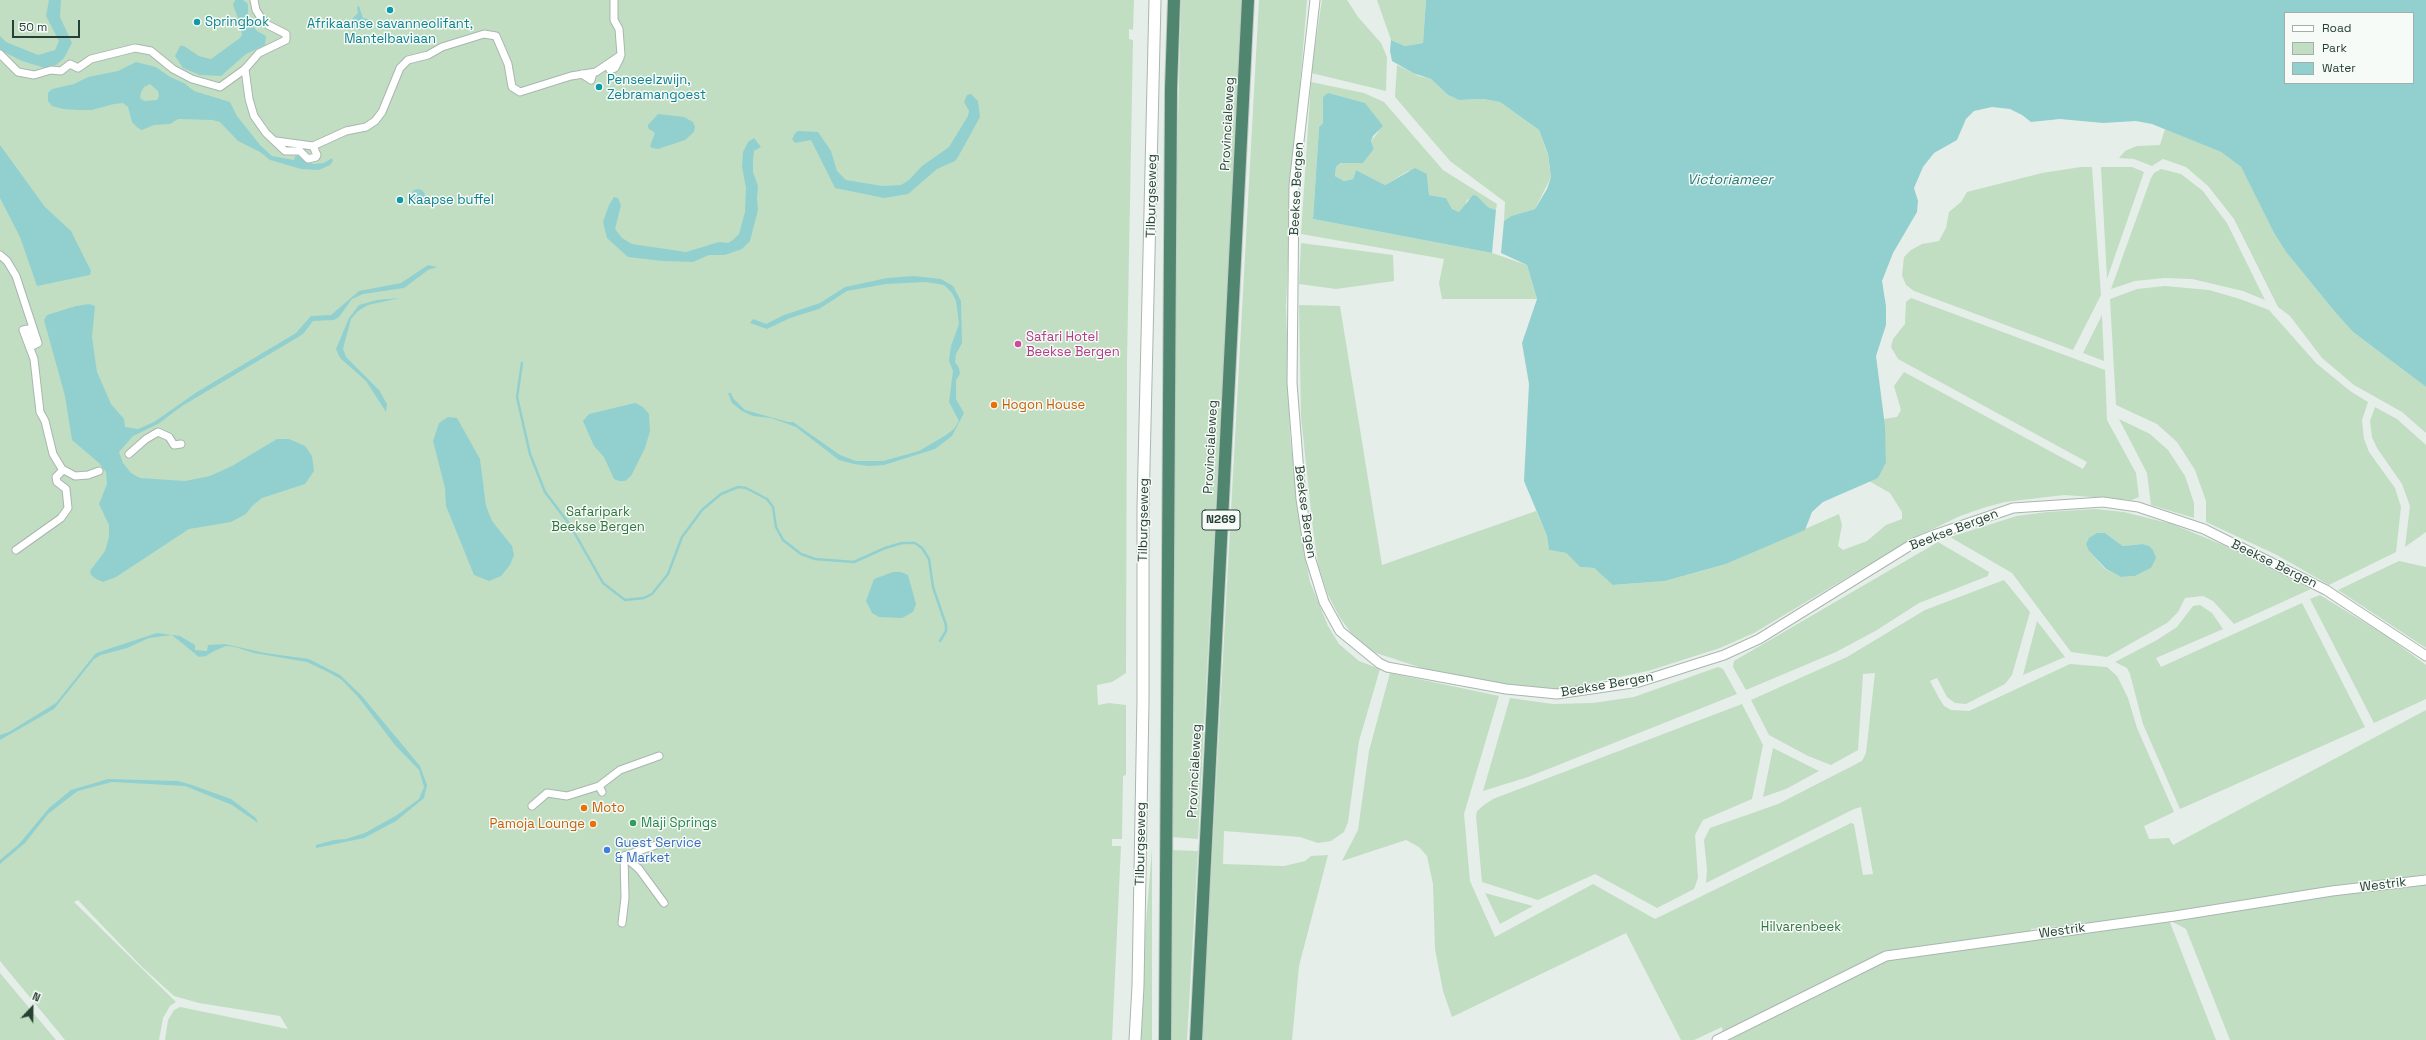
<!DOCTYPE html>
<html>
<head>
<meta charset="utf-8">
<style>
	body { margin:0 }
	#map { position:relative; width:2426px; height:1040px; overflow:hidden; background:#e6eee9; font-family:"Space Grotesk",sans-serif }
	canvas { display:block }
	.legend { position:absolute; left:2284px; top:12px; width:130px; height:72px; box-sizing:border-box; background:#f7fbf8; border:1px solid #a3b0aa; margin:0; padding:5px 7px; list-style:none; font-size:12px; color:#264034 }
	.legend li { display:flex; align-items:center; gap:8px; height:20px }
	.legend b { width:20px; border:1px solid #a3b0aa }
	.north { position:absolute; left:12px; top:988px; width:40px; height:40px; -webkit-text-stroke:3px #f7fbf8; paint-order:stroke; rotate:22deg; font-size:11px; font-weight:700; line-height:16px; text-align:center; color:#264034 }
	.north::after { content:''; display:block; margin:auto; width:14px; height:18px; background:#264034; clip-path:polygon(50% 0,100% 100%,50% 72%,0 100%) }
	.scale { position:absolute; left:12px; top:20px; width:68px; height:18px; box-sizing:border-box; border:2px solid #264034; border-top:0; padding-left:5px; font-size:12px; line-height:14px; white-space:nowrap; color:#264034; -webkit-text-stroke:3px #f7fbf8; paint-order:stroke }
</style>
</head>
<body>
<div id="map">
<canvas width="2426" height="1040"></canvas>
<ul class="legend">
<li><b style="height:5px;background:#fff"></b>Road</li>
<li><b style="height:11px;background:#c1dec3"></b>Park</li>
<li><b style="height:11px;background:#92d0cf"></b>Water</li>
</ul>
<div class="north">N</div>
<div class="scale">50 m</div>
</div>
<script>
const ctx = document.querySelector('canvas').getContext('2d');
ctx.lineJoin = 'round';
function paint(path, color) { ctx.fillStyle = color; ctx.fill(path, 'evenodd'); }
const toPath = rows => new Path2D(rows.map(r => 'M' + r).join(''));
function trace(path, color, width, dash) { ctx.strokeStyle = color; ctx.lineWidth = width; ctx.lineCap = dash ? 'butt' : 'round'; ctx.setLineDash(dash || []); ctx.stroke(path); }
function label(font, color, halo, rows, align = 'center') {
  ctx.font = font + ' "Space Grotesk",sans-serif'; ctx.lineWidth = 3; ctx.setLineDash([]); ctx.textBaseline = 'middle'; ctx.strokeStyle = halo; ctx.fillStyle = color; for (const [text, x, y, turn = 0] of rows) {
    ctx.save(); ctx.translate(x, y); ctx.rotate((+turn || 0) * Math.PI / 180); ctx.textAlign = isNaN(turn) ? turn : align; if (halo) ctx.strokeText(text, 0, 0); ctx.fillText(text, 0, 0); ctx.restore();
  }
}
paint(toPath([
	[0,0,1134,0,1133,30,1129,29,1129,39,1133,40,1127,362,1126,673,1112,682,1097,685,1098,705,1109,703,1126,705,1126,775,1123,776,1122,839,1112,839,1112,846,1121,846,1112,1040,165,1040,168,1020,174,1010,180,1007,288,1029,280,1016,199,1003,174,996,141,966,78,900,74,902,176,1002,170,1006,163,1018,159,1040,65,1040,0,961],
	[1181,0,1243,0,1198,839,1171,837,1176,201],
	[1259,0,1307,0,1291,196,1286,306,1290,437,1304,552,1310,582,1328,626,1339,644,1359,661,1380,669,1359,741,1348,822,1344,832,1331,841,1318,843,1300,837,1224,831,1223,864,1284,866,1305,861,1311,856,1328,855,1299,966,1292,1040,1202,1040],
	[1322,0,1347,0,1358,17,1381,43,1387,57,1386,91,1311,73],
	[1377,0,1426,0,1423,43,1405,46,1391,40],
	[1397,65,1419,76,1431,79,1448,95,1459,100,1483,99,1500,102,1539,130,1548,155,1551,177,1535,209,1511,216,1504,221,1505,202,1450,161,1395,97],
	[1311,82,1364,93,1384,102,1443,170,1497,204,1496,210,1488,207,1477,196,1467,200,1464,208,1459,212,1452,209,1446,198,1429,195,1427,174,1408,171,1385,185,1356,170,1353,179,1344,181,1335,176,1336,167,1342,163,1363,163,1374,149,1371,141,1379,131,1323,97,1325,108,1323,123,1319,127,1313,219,1492,253,1527,265,1537,299,1442,299,1439,283,1444,259,1301,234],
	[2165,129,2221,152,2241,167,2274,233,2286,252,2335,312,2353,332,2426,387,2426,433,2402,412,2354,385,2322,358,2290,316,2278,307,2234,219,2208,186,2186,167,2163,159,2152,166,2134,159,2119,158,2125,151,2137,146,2160,145],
	[2081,167,2092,167,2101,295,2073,350,1914,291,1906,285,1902,275,1904,257,1911,250,1922,244,1939,241,1946,228,1949,212,1961,202,1967,192,2042,173],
	[2101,167,2132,167,2144,172,2107,279],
	[2161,169,2181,174,2203,191,2214,206,2227,223,2265,300,2243,291,2192,279,2164,278,2135,281,2111,289,2151,178,2154,173],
	[1301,243,1393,255,1394,281,1336,289,1299,284],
	[2165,286,2209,290,2240,299,2269,310,2316,363,2350,391,2368,402,2362,420,2364,439,2369,452,2395,488,2401,507,2396,552,2329,585,2277,555,2206,522,2206,501,2195,470,2177,442,2157,424,2116,405,2110,299,2137,289],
	[1911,298,2105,370,2107,420,2136,473,2139,497,2132,500,2064,495,2005,502,1986,507,1960,516,1910,540,1754,633,1720,648,1648,671,1557,690,1506,685,1428,670,1370,651,1355,638,1340,618,1328,595,1318,564,1313,529,1301,417,1299,305,1340,306,1382,565,1536,511,1547,536,1549,550,1566,553,1580,567,1594,568,1614,585,1665,581,1726,564,1839,514,1842,525,1838,546,1843,550,1867,541,1886,525,1902,519,1902,512,1890,493,1869,481,1878,478,1886,463,1884,419,1897,417,1901,410,1894,386,1904,372,2083,469,2087,462,1898,359,1891,347,1893,339,1905,324,1906,302],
	[2102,315,2104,361,2083,353],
	[2375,407,2397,419,2426,445,2426,532,2405,547,2410,506,2402,484,2377,448,2372,437,2370,421],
	[2119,419,2150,434,2168,450,2185,476,2194,503,2194,518,2151,505,2147,473],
	[2096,509,2124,512,2172,524,2223,545,2311,589,2234,624,2213,601,2203,596,2185,598,2178,612,2167,623,2107,657,2071,652,2012,573,1950,537,2017,516,2047,512],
	[2105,533,2123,546,2142,544,2151,568,2135,576,2121,577,2105,569,2089,551],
	[1938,542,1989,572,1988,576,1919,603,1877,630,1836,652,1746,690,1733,667,1734,661],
	[2399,561,2426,567,2426,648,2338,590],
	[2004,580,2030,612,2012,675,2005,684,1966,704,1955,703,1947,697,1937,678,1930,681,1939,698,1944,706,1951,710,1969,711,2070,664,2107,667,2117,676,2128,698,2137,728,2174,812,2144,826,2149,839,2169,838,2173,845,2426,710,2426,1040,2230,1040,2186,929,2169,920,2216,1040,1724,1040,1722,1027,1694,1040,1681,1040,1626,933,1452,1017,1443,991,1435,949,1433,884,1427,856,1419,847,1406,840,1342,861,1358,830,1369,751,1390,673,1499,696,1464,814,1470,881,1495,937,1593,884,1655,919,1851,823,1854,824,1863,875,1873,874,1861,807,1854,809,1706,883,1707,870,1704,840,1710,828,1778,804,1862,761,1866,753,1875,673,1863,674,1858,750,1831,765,1808,756,1769,735,1751,700,1847,657,1925,610],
	[2158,916,2030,938,2031,929],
	[2320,595,2388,637,2426,665,2426,699,2374,723,2310,599],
	[2302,603,2365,727,2180,809,2143,724,2130,674,2127,668,2115,662,2157,640,2177,627,2193,606,2200,605,2212,613,2223,629,2156,658,2161,667],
	[2037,621,2065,657,2023,675],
	[1718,667,1723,669,1737,694,1528,777,1483,791,1510,698,1553,704,1593,703,1634,697],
	[1742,704,1763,745,1752,799,1703,820,1695,835,1698,878,1694,889,1657,908,1595,874,1538,900,1482,882,1476,816,1477,811,1484,805,1493,799],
	[1773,748,1819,771,1786,789,1763,797],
	[1152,849,1152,1040,1138,1040,1143,959],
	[1171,850,1198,851,1187,1040,1171,1040],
	[1485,893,1533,906,1500,924],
	[0,973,56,1040,0,1040]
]), '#c1dec3');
paint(toPath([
	[49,0,61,0,60,17,72,43,64,58,56,65,45,68,22,61,0,50,0,36,6,42,38,55,55,50,59,41,46,16],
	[235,0,243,0,248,4,248,20,257,31,266,36,265,45,246,54,221,76,200,75,183,68,175,56,180,46,184,46,199,56,211,59,240,38,242,35,240,23,233,5],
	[1426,0,2426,0,2426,387,2353,332,2335,312,2286,252,2274,233,2241,167,2221,152,2152,124,2136,121,2103,123,2060,119,2031,122,2022,115,2010,109,1992,107,1974,111,1966,119,1957,140,1934,153,1923,167,1914,188,1918,201,1917,212,1893,253,1882,281,1886,306,1886,325,1876,356,1885,426,1886,463,1878,478,1823,502,1812,512,1805,530,1726,564,1665,581,1613,585,1594,568,1580,567,1566,553,1549,550,1547,536,1524,481,1529,384,1522,343,1537,299,1527,265,1501,253,1504,221,1511,216,1535,209,1547,189,1551,177,1548,154,1539,130,1500,102,1483,99,1459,100,1448,95,1431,79,1413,73,1392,61,1390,51,1391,40,1405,46,1423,43],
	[2285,13,2413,13,2413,83,2285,83],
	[359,6,363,18,372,20,372,28,358,30,352,26,352,19,358,13,357,7],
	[136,62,156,67,170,77,184,83,194,91,230,102,237,116,260,145,272,156,294,160,295,156,298,156,313,164,324,163,332,158,333,161,330,165,319,170,301,169,270,160,260,152,238,141,220,122,212,120,178,119,170,124,154,125,142,130,138,128,132,122,128,107,123,103,114,104,92,110,78,110,63,109,52,106,48,101,48,93,52,89,74,84,88,77,118,71],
	[150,84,158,91,159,96,157,100,144,101,140,98,141,92,144,87],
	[1328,93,1365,103,1383,126,1373,136,1371,141,1374,149,1363,163,1341,163,1336,167,1335,176,1344,181,1353,179,1356,170,1385,185,1415,168,1427,174,1429,195,1446,198,1452,209,1459,212,1473,195,1477,196,1488,207,1496,210,1492,253,1313,219,1319,127,1323,123,1323,97],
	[971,94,978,101,980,117,958,157,955,161,937,169,908,194,884,198,835,188,811,140,795,143,792,139,796,132,799,131,818,132,831,151,837,171,846,180,882,186,901,185,909,180,922,166,949,147,968,116,969,111,964,102,967,95],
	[658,114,684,117,693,122,695,127,694,132,685,140,658,149,652,148,650,146,655,133,648,128,648,125],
	[754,138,761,147,754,151,753,160,753,172,758,186,757,198,758,210,750,241,742,249,725,255,709,255,693,262,663,261,628,257,607,238,603,222,609,205,614,197,618,198,621,205,615,229,622,238,632,244,686,252,719,242,728,243,733,240,739,234,745,212,746,188,742,167,743,152,748,142],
	[0,145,45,207,71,231,91,271,90,275,37,286,20,237,0,198],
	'411 196a7 7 0 1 1 14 0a7 7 0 1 1-14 0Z',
	[428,265,437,267,428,270,404,288,363,294,352,299,339,317,334,320,313,321,303,334,295,339,182,406,158,424,133,436,119,452,123,463,131,473,140,478,185,481,210,476,232,466,277,439,289,439,305,446,312,456,314,471,305,484,262,498,252,506,246,514,231,522,189,529,116,577,103,582,96,579,91,575,90,571,105,551,109,537,109,525,99,504,107,484,106,472,99,463,72,440,65,396,44,320,47,315,76,306,89,304,95,306,92,337,97,372,111,404,124,419,125,427,138,429,154,422,197,392,296,333,311,316,331,315,359,291,401,283],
	[914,276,941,279,953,286,961,301,962,343,956,354,955,362,959,368,960,374,956,380,956,399,964,413,952,436,935,449,884,465,869,466,854,464,839,460,796,427,771,418,753,416,742,411,732,403,728,393,731,393,733,398,745,410,788,422,793,422,840,455,856,461,883,461,919,451,946,435,954,429,959,421,949,402,953,371,949,361,951,346,959,324,956,301,952,293,944,285,926,282,886,284,847,291,819,309,790,318,767,329,750,323,753,319,766,324,784,315,820,303,845,287,887,278],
	[400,298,368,305,358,311,351,319,343,349,346,357,379,390,387,404,386,412,366,381,340,358,336,349,349,318,359,305,377,300],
	[635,403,643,407,649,414,650,431,645,448,631,476,625,481,619,481,614,479,604,457,594,446,583,421,589,414],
	[448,417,457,418,480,459,486,506,492,521,512,546,514,555,510,565,501,576,489,581,474,575,446,506,445,488,433,441,439,423],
	[2097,533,2105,533,2123,546,2142,544,2149,546,2153,550,2156,558,2151,568,2135,576,2121,577,2106,569,2089,551,2086,544,2089,538],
	[893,572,901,572,908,575,916,604,913,612,902,618,879,617,872,613,866,601,874,579],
	[157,633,180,636,195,645,195,650,207,651,208,645,225,644,265,653,309,659,340,675,361,695,420,766,427,785,424,798,396,821,364,838,316,848,316,845,334,840,346,839,365,833,397,815,419,799,424,787,419,770,395,745,359,698,342,680,332,674,307,662,254,653,235,647,226,646,214,651,206,656,199,657,172,635,149,638,127,648,101,655,94,659,54,709,0,740,0,735,9,732,56,703,96,653],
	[108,779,178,781,192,785,231,799,256,818,258,823,232,805,185,786,112,782,78,791,71,796,48,814,25,843,0,864,0,860,19,844,49,808,71,790]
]), '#92d0cf');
trace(toPath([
	[522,363,517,397,530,454,545,492,570,525,603,583,625,600,644,598,652,594,668,574,682,537,702,510,721,494,738,487,746,488,767,499,773,507,776,527,783,540,801,554,815,559,854,562,885,548,902,543,915,543,922,548,929,559,933,587,946,625,946,631,940,641]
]), '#92d0cf', 2.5);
const pedestrian = toPath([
	[0,54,18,72,34,75,51,70,61,71,70,64,78,68,91,59,135,48,151,51,173,69,192,79,220,87,245,69,259,53,286,40,286,34,268,25,261,18,256,10,254,0],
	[608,66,610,70,615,68,620,58],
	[245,69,249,99,254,116,266,133,285,151,300,151,308,159,316,157,317,155,313,146],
	[582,74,591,80,593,73],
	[276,141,313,146,346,131,366,127,375,121,382,112,400,68,408,60,428,55,442,47,484,34,496,36,508,64,512,87,520,92,571,76,596,72,621,55,619,29,614,20,614,0],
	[0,255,7,261,16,276,38,343,34,345,28,329,23,330,34,359,40,412,45,421,53,454,62,469,75,476,88,475,99,471],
	[129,454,146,439,158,432,169,437,174,445,181,444],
	[16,550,61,518,68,508,66,489,57,482,56,477,63,470],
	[599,786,620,770,659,756],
	[532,806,547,793,567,796,599,786,602,792],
	[624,856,639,869,664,903],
	[624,856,662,843],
	[622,923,625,898,624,856]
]);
const minor = toPath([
	[1315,0,1294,185,1292,383,1301,499,1310,557,1324,602,1340,631,1379,663,1387,667,1506,689,1557,694,1639,682,1724,655,1759,639,1914,543,1934,535,2013,508,2103,502,2138,507,2204,529,2326,590,2426,656],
	[1717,1040,1886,956,2175,916,2332,891,2426,880]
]);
const tertiary = toPath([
	[1135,1040,1138,986,1143,701,1143,508,1155,0]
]);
const trunk = toPath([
	[1165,1040,1171,89,1174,0],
	[1196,1040,1248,0]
]);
trace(pedestrian, '#a9b6af', 9);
trace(minor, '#a9b6af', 11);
trace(tertiary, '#a9b6af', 13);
trace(trunk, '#c2cac6', 14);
trace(pedestrian, '#fff', 7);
trace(minor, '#fff', 9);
trace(tertiary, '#fff', 11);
trace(trunk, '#508670', 12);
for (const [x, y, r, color] of [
	[390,10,4,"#0f9aa8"],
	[197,22,4,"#0f9aa8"],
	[599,87,4,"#0f9aa8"],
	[400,200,4,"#0f9aa8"],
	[1018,344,4,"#d1479c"],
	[994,405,4,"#e8710a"],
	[584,808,4,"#e8710a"],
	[633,823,4,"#2e9e5b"],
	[593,824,4,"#e8710a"],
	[607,850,4,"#3f7fe0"]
]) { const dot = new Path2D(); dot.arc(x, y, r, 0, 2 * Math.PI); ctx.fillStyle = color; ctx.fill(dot); trace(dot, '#f7fbf8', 1.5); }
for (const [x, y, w] of [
	[1221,520,38]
]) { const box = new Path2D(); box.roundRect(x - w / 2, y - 10, w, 20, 3); ctx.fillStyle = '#f7fbf8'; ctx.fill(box); trace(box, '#264034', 1); }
label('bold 12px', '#264034', null, [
	["N269",1221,520]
]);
label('13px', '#0d838f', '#f7fbf8', [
	["Springbok",205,22],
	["Afrikaanse savanneolifant,",390,24,"center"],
	["Mantelbaviaan",390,39,"center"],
	["Penseelzwijn,",607,80],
	["Zebramangoest",607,95],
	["Kaapse buffel",408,200]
], 'left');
label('13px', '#264034', '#f7fbf8', [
	["Provincialeweg",1228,124,-87],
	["Beekse Bergen",1297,189,-87],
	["Tilburgseweg",1152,196,-89],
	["Provincialeweg",1211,447,-87],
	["Beekse Bergen",1305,512,82],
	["Tilburgseweg",1144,520,-89],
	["Beekse Bergen",1954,530,-21],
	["Beekse Bergen",2274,564,26],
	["Beekse Bergen",1607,685,-10],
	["Provincialeweg",1195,771,-87],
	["Tilburgseweg",1141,844,-89],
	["Westrik",2383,885,-7],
	["Westrik",2062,931,-8]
]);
label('13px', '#b23c85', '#f7fbf8', [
	["Safari Hotel",1026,337],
	["Beekse Bergen",1026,352]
], 'left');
label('13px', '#c56008', '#f7fbf8', [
	["Hogon House",1002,405],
	["Moto",592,808],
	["Pamoja Lounge",585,824,"right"]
], 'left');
label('13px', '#317540', '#f7fbf8', [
	["Safaripark",598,512],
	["Beekse Bergen",598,527],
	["Hilvarenbeek",1801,927]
]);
label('13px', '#27864d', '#f7fbf8', [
	["Maji Springs",641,823]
], 'left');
label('13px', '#366cbe', '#f7fbf8', [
	["Guest Service",615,843],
	["& Market",615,858]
], 'left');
label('italic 14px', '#227a79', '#f7fbf8', [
	["Victoriameer",1730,180]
]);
</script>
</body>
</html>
